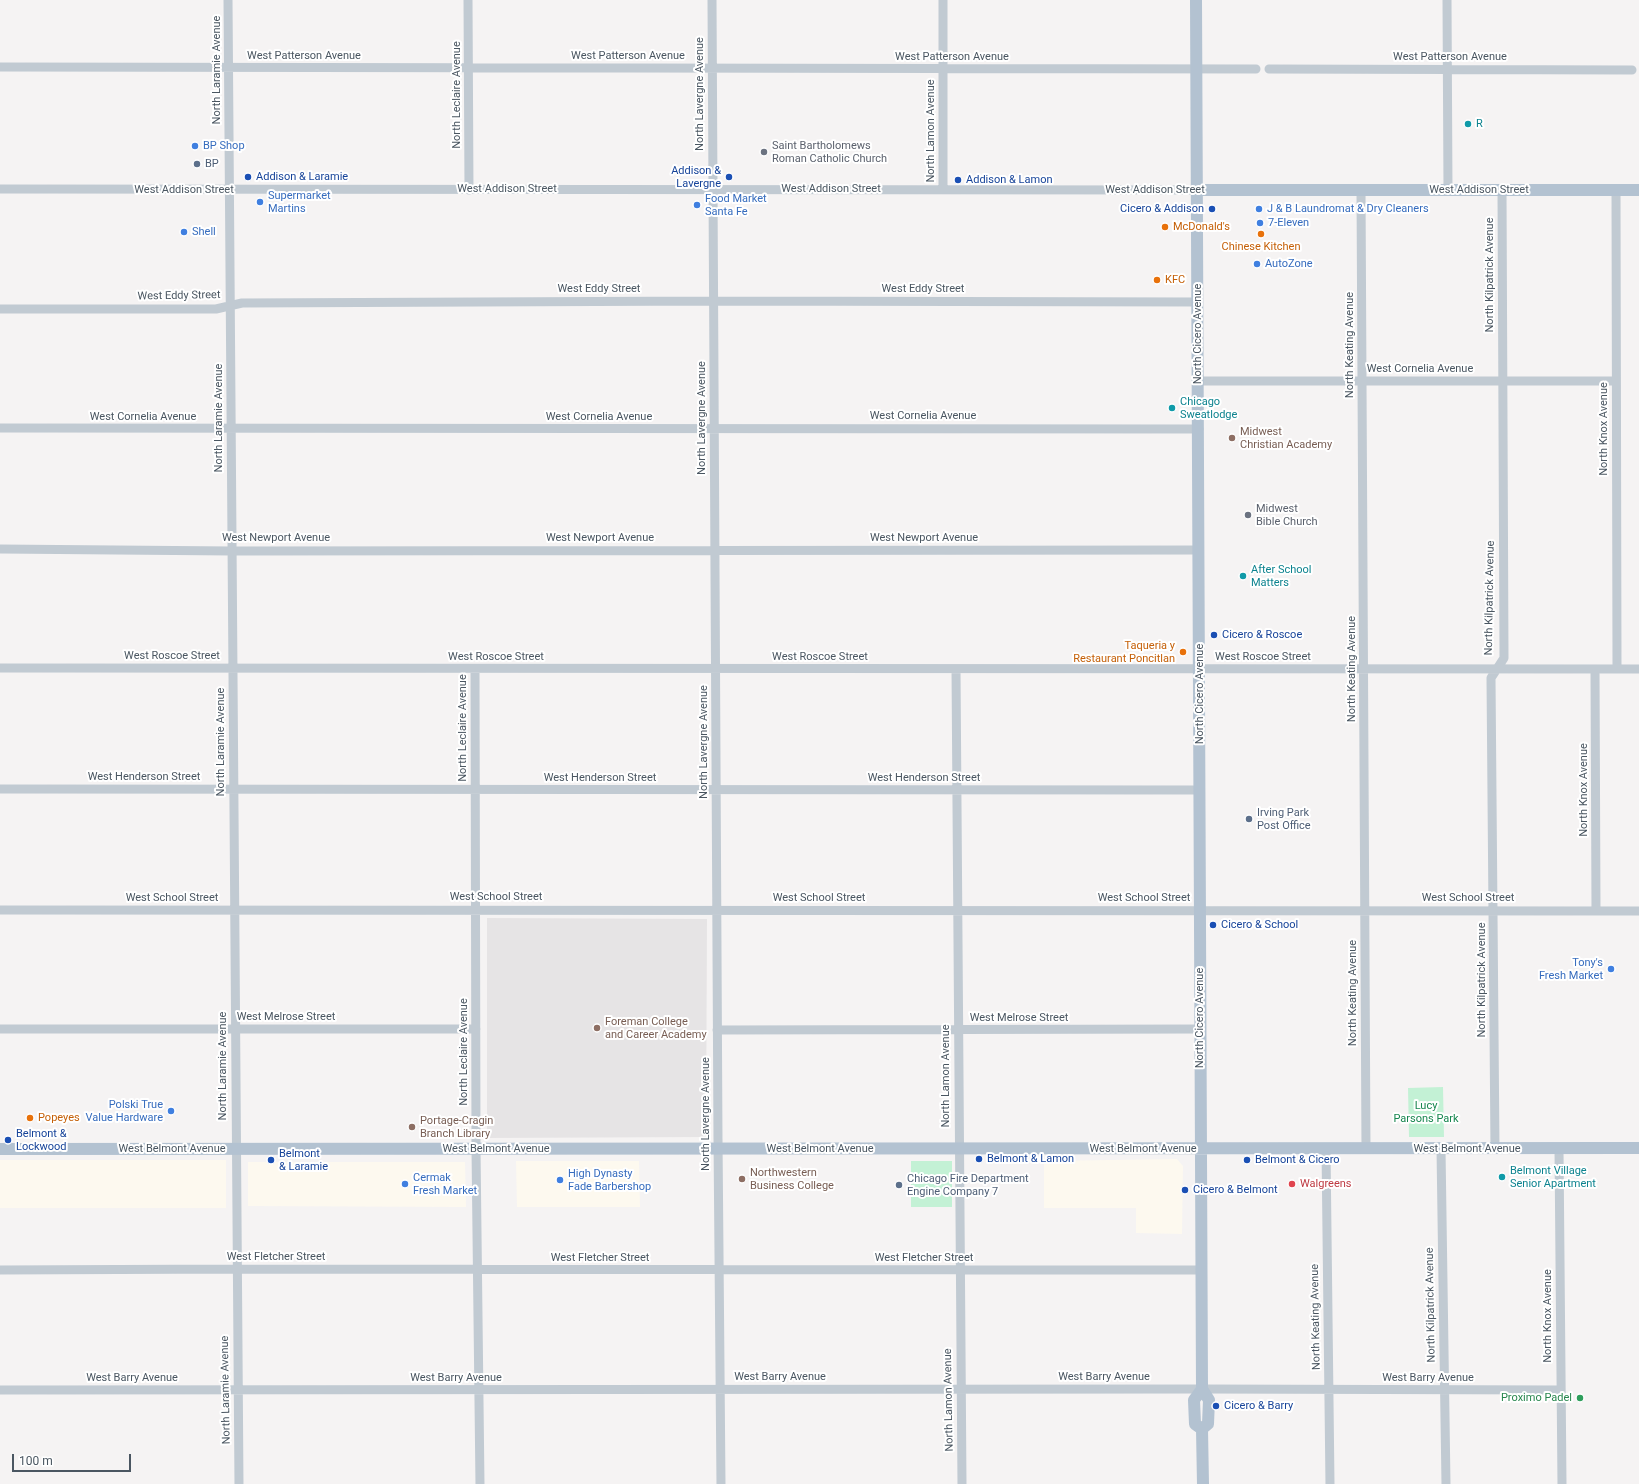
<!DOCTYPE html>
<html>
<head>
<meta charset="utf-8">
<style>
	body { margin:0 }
	#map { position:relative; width:1639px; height:1484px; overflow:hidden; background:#f5f3f3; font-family:Roboto,sans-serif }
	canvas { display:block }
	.scale { position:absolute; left:12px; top:1454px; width:119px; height:18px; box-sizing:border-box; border:2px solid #4a5661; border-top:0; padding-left:5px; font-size:12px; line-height:14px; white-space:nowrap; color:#4a5661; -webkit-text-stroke:3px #fff; paint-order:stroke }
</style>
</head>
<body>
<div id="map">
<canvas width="1639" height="1484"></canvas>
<div class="scale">100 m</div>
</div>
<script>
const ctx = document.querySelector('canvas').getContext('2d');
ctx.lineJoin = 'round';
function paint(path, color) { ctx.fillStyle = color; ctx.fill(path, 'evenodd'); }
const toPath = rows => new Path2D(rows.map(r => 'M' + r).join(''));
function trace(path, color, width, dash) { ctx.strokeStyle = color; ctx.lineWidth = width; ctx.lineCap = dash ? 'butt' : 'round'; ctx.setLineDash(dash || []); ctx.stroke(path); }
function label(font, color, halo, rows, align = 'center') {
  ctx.font = font + ' Roboto,sans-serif'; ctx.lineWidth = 4; ctx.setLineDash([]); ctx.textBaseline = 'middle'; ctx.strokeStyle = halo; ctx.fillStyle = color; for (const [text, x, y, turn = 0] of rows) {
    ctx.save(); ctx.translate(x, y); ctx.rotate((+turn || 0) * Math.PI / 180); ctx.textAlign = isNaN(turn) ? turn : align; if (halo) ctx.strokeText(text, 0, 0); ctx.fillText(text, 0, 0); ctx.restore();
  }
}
paint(toPath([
	[1177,1159,1183,1166,1182,1234,1136,1233,1136,1208,1044,1208,1044,1161],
	[0,1160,226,1160,226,1208,0,1208],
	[516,1161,639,1161,640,1207,517,1207],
	[248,1162,465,1162,466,1207,248,1206]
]), '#fdf9ef');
paint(toPath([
	[487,918,707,919,706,1137,487,1138]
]), '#e6e4e5');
paint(toPath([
	[1443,1087,1444,1137,1409,1137,1408,1088],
	[911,1161,952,1161,952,1207,911,1207]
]), '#c3f1d5');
trace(toPath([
	[228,0,239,1484],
	[468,0,469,190],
	[712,0,718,1139,721,1484],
	[943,0,943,190],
	[1447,0,1448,190],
	[0,67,1256,69],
	[1269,69,1632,70],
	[0,189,1198,190],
	[1361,190,1366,1149],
	[1616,190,1617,668],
	[0,309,216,309,242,303,713,301,1198,302],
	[1198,381,1616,381],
	[0,428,1199,429],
	[0,549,232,551,1199,550],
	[0,668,1639,669],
	[475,669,476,1149,480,1484],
	[956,669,962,1484],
	[1595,669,1596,910],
	[0,789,1200,790],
	[0,910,1639,911],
	[0,1029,476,1029],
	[717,1030,1200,1029],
	[1326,1149,1330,1484],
	[1441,1149,1446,1484],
	[1495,1149,1491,678,1504,658,1502,190],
	[1559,1149,1562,1484],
	[0,1270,237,1269,1200,1270],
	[0,1390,1202,1389,1561,1390]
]), '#c1cad2', 9);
trace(toPath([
	[1196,0,1202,1389,1194,1400,1195,1424,1202,1429],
	[1198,190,1639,190],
	[0,1149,1639,1148],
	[1202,1389,1209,1400,1208,1424,1202,1429],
	[1202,1429,1203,1484]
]), '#b3c2d1', 12);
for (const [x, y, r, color] of [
	[1468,124,4,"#0f9aa8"],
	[195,146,4,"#3f7fe0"],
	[764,152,4,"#6b7280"],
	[197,164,4,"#5c6f8a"],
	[248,177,4,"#1a4fb4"],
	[729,177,4,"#1a4fb4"],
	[958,180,4,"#1a4fb4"],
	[260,202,4,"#3f7fe0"],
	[697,205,4,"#3f7fe0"],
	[1212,209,4,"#1a4fb4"],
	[1259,209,4,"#3f7fe0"],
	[1260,223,4,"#3f7fe0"],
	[1165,227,4,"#e8710a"],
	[184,232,4,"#3f7fe0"],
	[1261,234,4,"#e8710a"],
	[1257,264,4,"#3f7fe0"],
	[1157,280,4,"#e8710a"],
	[1172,408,4,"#0f9aa8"],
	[1232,438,4,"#8d6e63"],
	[1248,515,4,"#6b7280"],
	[1243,576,4,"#0f9aa8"],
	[1214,635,4,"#1a4fb4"],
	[1183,652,4,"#e8710a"],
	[1249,819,4,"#5c6f8a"],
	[1213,925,4,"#1a4fb4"],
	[1611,969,4,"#3f7fe0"],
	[597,1028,4,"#8d6e63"],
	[171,1111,4,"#3f7fe0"],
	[30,1118,4,"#e8710a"],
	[412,1127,4,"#8d6e63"],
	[8,1140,4,"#1a4fb4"],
	[979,1159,4,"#1a4fb4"],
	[271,1160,4,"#1a4fb4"],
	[1247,1160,4,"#1a4fb4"],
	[1502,1177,4,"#0f9aa8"],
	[742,1179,4,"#8d6e63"],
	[560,1180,4,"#3f7fe0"],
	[405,1184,4,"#3f7fe0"],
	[1292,1184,4,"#e0444e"],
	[899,1185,4,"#5c6f8a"],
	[1185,1190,4,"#1a4fb4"],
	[1580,1398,4,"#2e9e5b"],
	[1216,1406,4,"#1a4fb4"]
]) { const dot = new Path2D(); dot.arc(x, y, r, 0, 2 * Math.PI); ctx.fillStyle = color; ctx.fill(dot); trace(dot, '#fff', 1.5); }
label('11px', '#4a5661', '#fff', [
	["West Patterson Avenue",304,56],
	["West Patterson Avenue",628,56],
	["West Patterson Avenue",952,57],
	["West Patterson Avenue",1450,57],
	["North Laramie Avenue",217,70,-90],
	["North Lavergne Avenue",700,94,-90],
	["North Leclaire Avenue",457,95,-90],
	["North Lamon Avenue",931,131,-90],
	["West Addison Street",507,189],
	["West Addison Street",831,189],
	["West Addison Street",184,190],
	["West Addison Street",1155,190],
	["West Addison Street",1479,190],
	["North Kilpatrick Avenue",1490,275,-90],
	["West Eddy Street",599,289],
	["West Eddy Street",923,289],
	["West Eddy Street",179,296,-1],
	["North Cicero Avenue",1198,334,-90],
	["North Keating Avenue",1350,345,-90],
	["West Cornelia Avenue",1420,369],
	["West Cornelia Avenue",923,416],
	["West Cornelia Avenue",143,417],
	["West Cornelia Avenue",599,417],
	["North Laramie Avenue",219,418,-90],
	["North Lavergne Avenue",702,418,-90],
	["North Knox Avenue",1604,429,-90],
	["West Newport Avenue",276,538],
	["West Newport Avenue",600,538],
	["West Newport Avenue",924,538],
	["North Kilpatrick Avenue",1490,598,-89],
	["West Roscoe Street",172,656],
	["West Roscoe Street",496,657],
	["West Roscoe Street",820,657],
	["West Roscoe Street",1263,657],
	["North Keating Avenue",1352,669,-90],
	["North Cicero Avenue",1200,694,-90],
	["North Leclaire Avenue",463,728,-90],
	["North Laramie Avenue",221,742,-90],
	["North Lavergne Avenue",704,742,-90],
	["West Henderson Street",144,777],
	["West Henderson Street",600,778],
	["West Henderson Street",924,778],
	["North Knox Avenue",1584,790,-90],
	["West School Street",496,897],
	["West School Street",172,898],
	["West School Street",819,898],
	["West School Street",1144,898],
	["West School Street",1468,898],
	["North Kilpatrick Avenue",1482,980,-90],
	["North Keating Avenue",1353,993,-90],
	["West Melrose Street",286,1017],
	["West Melrose Street",1019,1018],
	["North Cicero Avenue",1200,1018,-90],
	["North Leclaire Avenue",464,1052,-90],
	["North Laramie Avenue",223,1066,-90],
	["North Lamon Avenue",946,1076,-90],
	["North Lavergne Avenue",706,1114,-90],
	["West Belmont Avenue",172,1149],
	["West Belmont Avenue",496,1149],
	["West Belmont Avenue",820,1149],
	["West Belmont Avenue",1143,1149],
	["West Belmont Avenue",1467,1149],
	["West Fletcher Street",276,1257],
	["West Fletcher Street",600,1258],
	["West Fletcher Street",924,1258],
	["North Kilpatrick Avenue",1431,1305,-91],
	["North Knox Avenue",1548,1316,-90],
	["North Keating Avenue",1316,1317,-91],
	["West Barry Avenue",780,1377],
	["West Barry Avenue",1104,1377],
	["West Barry Avenue",132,1378],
	["West Barry Avenue",456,1378],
	["West Barry Avenue",1428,1378],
	["North Laramie Avenue",226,1390,-91],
	["North Lamon Avenue",949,1400,-91]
]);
label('11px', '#0d838f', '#fff', [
	["R",1476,124],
	["Chicago",1180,402],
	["Sweatlodge",1180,415],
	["After School",1251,570],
	["Matters",1251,583],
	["Belmont Village",1510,1171],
	["Senior Apartment",1510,1184]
], 'left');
label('11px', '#366cbe', '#fff', [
	["BP Shop",203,146],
	["Supermarket",268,196],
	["Martins",268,209],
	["Food Market",705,199],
	["Santa Fe",705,212],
	["J & B Laundromat & Dry Cleaners",1267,209],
	["7-Eleven",1268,223],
	["Shell",192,232],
	["AutoZone",1265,264],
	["Tony's",1603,963,"right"],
	["Fresh Market",1603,976,"right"],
	["Polski True",163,1105,"right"],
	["Value Hardware",163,1118,"right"],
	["High Dynasty",568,1174],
	["Fade Barbershop",568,1187],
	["Cermak",413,1178],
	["Fresh Market",413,1191]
], 'left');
label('11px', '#5b616d', '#fff', [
	["Saint Bartholomews",772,146],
	["Roman Catholic Church",772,159],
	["Midwest",1256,509],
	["Bible Church",1256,522]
], 'left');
label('11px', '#4e5e75', '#fff', [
	["BP",205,164],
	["Irving Park",1257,813],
	["Post Office",1257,826],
	["Chicago Fire Department",907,1179],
	["Engine Company 7",907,1192]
], 'left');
label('11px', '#164399', '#fff', [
	["Addison &",721,171,"right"],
	["Lavergne",721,184,"right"],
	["Addison & Laramie",256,177],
	["Addison & Lamon",966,180],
	["Cicero & Addison",1204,209,"right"],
	["Cicero & Roscoe",1222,635],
	["Cicero & School",1221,925],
	["Belmont &",16,1134],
	["Lockwood",16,1147],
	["Belmont",279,1154],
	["& Laramie",279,1167],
	["Belmont & Lamon",987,1159],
	["Belmont & Cicero",1255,1160],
	["Cicero & Belmont",1193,1190],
	["Cicero & Barry",1224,1406]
], 'left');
label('11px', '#c56008', '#fff', [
	["McDonald's",1173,227],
	["Chinese Kitchen",1261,247,"center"],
	["KFC",1165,280],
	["Taqueria y",1175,646,"right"],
	["Restaurant Poncitlan",1175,659,"right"],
	["Popeyes",38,1118]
], 'left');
label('11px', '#785e54', '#fff', [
	["Midwest",1240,432],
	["Christian Academy",1240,445],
	["Foreman College",605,1022],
	["and Career Academy",605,1035],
	["Portage-Cragin",420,1121],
	["Branch Library",420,1134],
	["Northwestern",750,1173],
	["Business College",750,1186]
], 'left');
label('11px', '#17864f', '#fff', [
	["Lucy",1426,1106],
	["Parsons Park",1426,1119]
]);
label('11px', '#be3a42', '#fff', [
	["Walgreens",1300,1184]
], 'left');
label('11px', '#27864d', '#fff', [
	["Proximo Padel",1572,1398]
], 'right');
</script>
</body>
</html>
